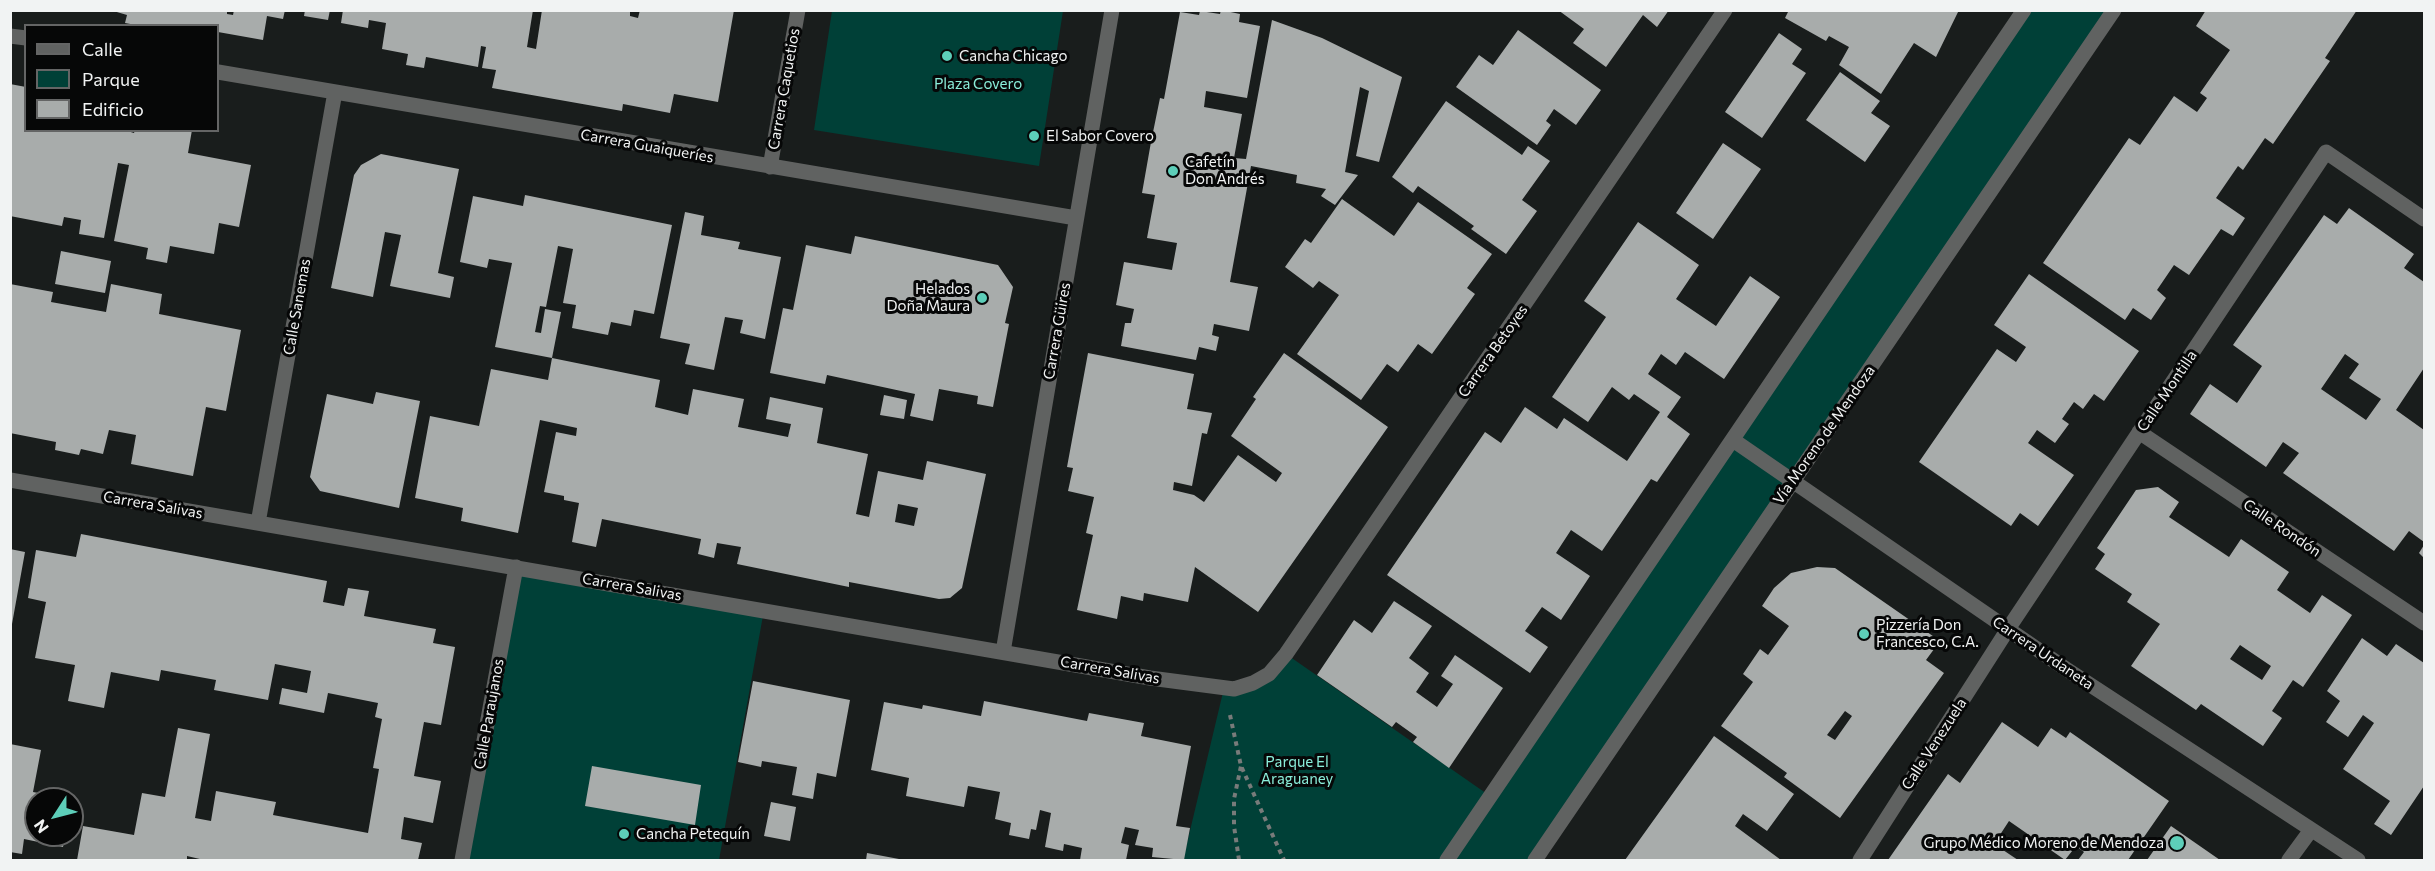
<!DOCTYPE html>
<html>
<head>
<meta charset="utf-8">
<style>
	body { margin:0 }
	#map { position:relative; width:2435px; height:871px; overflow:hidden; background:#191d1c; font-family:Commissioner,sans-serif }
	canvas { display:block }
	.frame { position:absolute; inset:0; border:12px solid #f1f3f3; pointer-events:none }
	.legend { position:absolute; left:24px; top:24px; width:195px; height:108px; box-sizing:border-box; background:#060707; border:2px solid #646565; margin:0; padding:8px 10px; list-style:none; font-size:18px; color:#f1f3f3 }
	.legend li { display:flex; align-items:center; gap:12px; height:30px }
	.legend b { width:30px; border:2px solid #646565 }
	.north { position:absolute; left:24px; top:787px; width:60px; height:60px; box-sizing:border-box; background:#060707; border:2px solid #646565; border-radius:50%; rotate:234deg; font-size:16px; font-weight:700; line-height:24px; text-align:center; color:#f1f3f3 }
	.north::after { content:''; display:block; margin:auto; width:21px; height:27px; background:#5dceb9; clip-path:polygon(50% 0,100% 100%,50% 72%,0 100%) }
</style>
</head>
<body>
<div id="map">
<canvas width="2435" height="871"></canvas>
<div class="frame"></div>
<ul class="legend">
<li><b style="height:8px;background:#606261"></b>Calle</li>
<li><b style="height:16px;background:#004037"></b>Parque</li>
<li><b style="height:16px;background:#a8acab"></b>Edificio</li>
</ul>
<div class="north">N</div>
</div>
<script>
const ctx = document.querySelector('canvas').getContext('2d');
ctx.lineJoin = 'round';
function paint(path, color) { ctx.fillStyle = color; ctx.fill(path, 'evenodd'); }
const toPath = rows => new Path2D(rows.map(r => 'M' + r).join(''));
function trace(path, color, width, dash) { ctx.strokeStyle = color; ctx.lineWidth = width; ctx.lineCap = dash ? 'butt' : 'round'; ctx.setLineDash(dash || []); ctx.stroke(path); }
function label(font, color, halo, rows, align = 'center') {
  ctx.font = font + ' Commissioner,sans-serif'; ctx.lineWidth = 6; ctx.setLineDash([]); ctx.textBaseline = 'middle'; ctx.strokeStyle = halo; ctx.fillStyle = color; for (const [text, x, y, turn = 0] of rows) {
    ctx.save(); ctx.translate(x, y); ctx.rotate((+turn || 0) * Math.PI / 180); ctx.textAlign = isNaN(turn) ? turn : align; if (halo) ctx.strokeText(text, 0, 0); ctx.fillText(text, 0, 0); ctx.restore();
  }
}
paint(toPath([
	[832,11,1063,11,1039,166,814,130],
	[2018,11,2114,11,1535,860,1183,860,1224,688,1234,689,1286,654,1490,796],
	[516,567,764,610,719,860,462,860]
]), '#004037');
paint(toPath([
	[110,10,227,10,227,14,233,15,234,10,285,10,283,19,267,16,263,40,218,32,218,26,141,26,125,23,127,15],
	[305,10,330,10,328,20,304,16],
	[343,10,533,10,527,47,536,49,542,10,630,10,630,16,638,18,640,10,734,10,718,102,674,94,670,113,623,104,622,111,492,88,496,70,482,68,486,47,481,46,478,67,426,57,424,68,406,65,408,54,382,49,386,23,369,20,368,28,341,23],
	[1221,10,1240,14,1239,22,1260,26,1247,98,1206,91,1204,107,1242,114,1234,158,1246,159,1272,20,1322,38,1402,77,1379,162,1356,156,1369,91,1360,87,1345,172,1358,175,1335,205,1321,196,1326,189,1296,183,1297,175,1251,166,1230,282,1258,287,1249,331,1214,324,1212,335,1219,337,1216,351,1199,347,1196,360,1121,346,1125,323,1131,323,1134,309,1116,305,1124,262,1172,270,1177,243,1147,238,1155,195,1142,193,1151,142,1160,98,1164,99,1180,12,1199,15,1200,11,1220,14],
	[1558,10,1669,10,1657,27,1643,15,1606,67,1573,43,1584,29],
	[1789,10,1959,10,1936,57,1914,43,1881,94,1839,65,1849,47,1829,36,1826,41,1785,18],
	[2206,10,2357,10,2325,58,2330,61,2273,144,2265,138,2243,170,2238,166,2216,198,2245,218,2233,236,2221,229,2189,275,2174,265,2157,290,2166,298,2151,320,2133,308,2125,320,2043,263,2129,138,2140,145,2174,96,2197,112,2207,98,2200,93,2230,50,2196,26],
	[1518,30,1601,90,1576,125,1554,109,1546,121,1551,125,1537,145,1456,87,1479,55,1493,65],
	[1779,33,1802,49,1792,64,1806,73,1762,138,1725,112],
	[1840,72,1880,101,1871,113,1890,126,1865,162,1806,120],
	[10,84,26,87,26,130,124,130,134,133,135,130,192,130,188,153,251,165,239,227,219,223,214,254,170,246,167,263,146,259,148,248,114,241,129,165,118,163,104,238,79,234,81,220,64,217,62,226,10,216],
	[1446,101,1522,155,1528,146,1550,161,1522,200,1537,211,1506,254,1471,229,1474,226,1418,186,1413,193,1392,177],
	[1723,143,1761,169,1713,239,1676,213],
	[381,154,459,169,438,273,454,277,450,298,390,286,401,235,385,232,373,297,331,288,354,175,361,165],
	[525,195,672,225,654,314,634,310,631,326,611,322,608,335,572,328,576,305,563,303,573,249,558,246,546,307,540,306,535,332,541,333,545,309,561,312,552,358,495,347,512,263,489,259,487,268,460,262,473,196,523,206],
	[1342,199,1394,236,1418,202,1492,254,1467,288,1475,294,1432,354,1418,344,1398,372,1387,364,1361,400,1297,354,1339,295,1319,281,1313,288,1285,267,1305,239,1311,243],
	[2349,208,2414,254,2404,268,2424,282,2424,368,2396,410,2424,430,2424,542,2409,531,2394,551,2283,473,2299,453,2283,442,2266,467,2190,414,2210,384,2237,403,2262,366,2233,345,2324,215,2337,224],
	[2345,354,2359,364,2349,378,2381,399,2366,420,2321,389],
	[685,212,704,216,701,235,740,242,738,249,781,257,765,339,740,333,743,320,725,317,714,370,685,364,690,344,660,338],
	[1638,222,1699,265,1676,299,1716,326,1750,276,1780,297,1724,379,1685,352,1676,365,1661,354,1648,374,1681,397,1667,417,1690,434,1657,482,1651,479,1602,551,1571,530,1556,553,1590,576,1561,620,1542,607,1525,631,1548,647,1530,673,1387,575,1485,432,1501,443,1525,407,1557,429,1564,418,1627,461,1660,412,1634,394,1629,400,1612,387,1588,422,1552,397,1606,317,1584,301],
	[855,236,998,265,1013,287,1005,323,1009,324,993,407,977,404,978,396,939,389,933,421,910,416,915,394,827,375,825,384,770,373,783,308,793,310,806,245,851,254],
	[61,251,111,261,105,293,55,284],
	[2029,274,2139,351,2104,401,2094,394,2083,409,2074,402,2062,419,2069,424,2055,443,2037,430,2028,443,2074,475,2038,526,2020,513,2011,526,1919,462,1997,349,2016,362,2026,347,1994,325],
	[10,284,53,292,51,302,106,312,111,284,162,294,159,314,241,330,226,411,206,407,193,476,131,464,136,435,109,430,103,454,81,449,79,455,55,450,56,442,10,433],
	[1088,353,1194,374,1187,409,1212,413,1207,434,1202,433,1192,486,1174,482,1173,490,1194,495,1204,502,1238,455,1276,482,1282,473,1231,436,1256,399,1253,397,1284,353,1388,427,1258,612,1195,567,1188,602,1144,593,1143,601,1121,596,1117,619,1077,610,1093,535,1086,533,1094,497,1068,491,1073,468,1067,467],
	[552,358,660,380,655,407,688,415,693,389,744,399,738,427,788,437,791,424,766,419,770,397,823,408,817,443,868,454,856,514,869,517,878,471,923,480,927,461,986,474,962,588,950,598,939,599,849,582,849,587,737,564,741,547,717,543,714,558,698,554,701,539,602,519,596,547,572,542,579,503,564,500,564,496,544,492,556,432,576,436,577,428,540,420,518,533,461,521,463,508,415,498,430,416,479,426,491,369,548,380],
	[898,504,918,508,914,526,895,522],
	[376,392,420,401,399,508,320,491,310,477,327,394,373,404],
	[884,395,907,400,904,419,880,415],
	[2158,487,2179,502,2169,517,2229,557,2241,539,2289,572,2277,590,2310,613,2322,595,2352,615,2303,687,2293,680,2272,711,2282,718,2263,746,2201,704,2196,710,2131,666,2160,624,2127,602,2132,594,2095,569,2105,554,2097,548,2136,490],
	[2240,645,2271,666,2262,680,2230,659],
	[81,534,327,581,323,602,344,606,348,588,369,591,364,616,436,629,433,643,455,647,441,725,424,722,414,776,441,781,433,823,404,817,401,839,422,843,418,860,204,860,187,856,187,860,77,860,83,826,134,835,142,793,165,797,178,728,210,734,195,818,211,821,216,791,276,802,273,815,368,833,379,769,373,768,382,719,375,717,378,703,328,693,324,713,279,704,282,688,307,693,311,671,275,664,268,700,214,690,216,680,161,670,159,681,111,672,104,708,68,701,75,665,35,658,46,602,28,598,36,550,76,557],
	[2424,545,2424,558,2419,553],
	[10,549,25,552,12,624,10,624],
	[1817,567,1835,568,1940,641,1926,660,1944,673,1840,818,1784,777,1787,773,1721,726,1753,682,1743,674,1760,649,1768,655,1789,626,1762,606,1774,588,1791,573],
	[1845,711,1852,716,1835,740,1827,735],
	[1394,601,1432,626,1409,658,1429,673,1416,692,1437,707,1453,684,1441,676,1455,655,1503,688,1449,768,1413,742,1417,737,1396,722,1392,727,1317,675,1354,620,1372,633],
	[2362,638,2387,656,2396,644,2424,663,2424,786,2391,835,2374,824,2390,801,2343,769,2374,723,2363,715,2348,737,2326,722,2340,701,2327,691],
	[753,681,850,700,836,777,817,773,813,799,792,795,797,767,762,761,761,767,738,762],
	[984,701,1087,721,1089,713,1144,723,1141,736,1191,746,1176,826,1190,828,1184,860,1152,857,1153,848,1135,845,1139,830,1125,827,1121,843,1129,845,1126,860,1080,860,1082,848,1064,844,1063,851,1045,847,1051,813,1040,810,1036,830,1031,829,1029,839,1009,835,1011,823,995,819,1000,792,968,786,964,807,906,796,909,778,871,770,884,702,922,709,923,705,981,716],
	[2002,722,2038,747,2051,728,2066,738,2070,732,2169,801,2128,860,2078,860,2084,852,2076,846,2065,860,2009,821,1994,844,2018,860,1888,860,1948,774,1960,783],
	[1714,736,1794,794,1767,831,1743,814,1735,826,1781,860,1625,860],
	[10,744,41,750,33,792,66,798,36,799,36,835,65,835,63,847,24,839,22,854,10,852],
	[592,766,701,785,695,825,585,806],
	[771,802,796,807,790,841,764,836],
	[2171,826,2220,860,2147,860],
	[867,853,899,859,899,860,866,860]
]), '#a8acab');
trace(toPath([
	[1230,715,1241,766,1284,860],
	[1239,860,1234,826,1234,799,1241,766]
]), '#787b7a', 4, [4.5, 4.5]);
trace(toPath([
	[10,36,26,38],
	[218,72,1076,218],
	[770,167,798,10],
	[2139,432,2424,623],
	[1733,440,2066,669,2358,860],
	[10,480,1150,678,1234,689,1253,683,1269,674,1286,654,1725,10],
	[258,523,335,92],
	[1003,652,1112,10],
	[462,860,516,567],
	[1447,860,2024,10],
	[1535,860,2114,10],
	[1860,860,2008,629,2326,152,2424,219],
	[2289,860,2311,830]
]), '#606261', 15);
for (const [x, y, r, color] of [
	[947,56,6,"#5dceb9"],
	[1034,136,6,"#5dceb9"],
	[1173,171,6,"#5dceb9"],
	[982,298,6,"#5dceb9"],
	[1864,634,6,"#5dceb9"],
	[624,834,6,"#5dceb9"],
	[2177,843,8,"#5dceb9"]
]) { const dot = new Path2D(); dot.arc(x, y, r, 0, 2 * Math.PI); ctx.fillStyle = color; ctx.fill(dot); trace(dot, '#060707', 2); }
label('15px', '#f1f3f3', '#060707', [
	["Cancha Chicago",959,56],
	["El Sabor Covero",1046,136],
	["Cafetín",1185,162],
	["Don Andrés",1185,179],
	["Helados",970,289,"right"],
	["Doña Maura",970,306,"right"],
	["Pizzería Don",1876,625],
	["Francesco, C.A.",1876,642],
	["Cancha Petequín",636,834],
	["Grupo Médico Moreno de Mendoza",2164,843,"right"]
], 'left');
label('15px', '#8aeeda', '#060707', [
	["Plaza Covero",978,84],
	["Parque El",1297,762],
	["Araguaney",1297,779]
]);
label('15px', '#f1f3f3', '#060707', [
	["Carrera Caquetios",784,89,-80],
	["Carrera Guaiqueríes",647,146,10],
	["Calle Sanemas",297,307,-80],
	["Carrera Güires",1057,331,-80],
	["Carrera Betoyes",1493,351,-55],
	["Calle Montilla",2167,391,-56],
	["Vía Moreno de Mendoza",1824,435,-55],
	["Carrera Salivas",153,505,10],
	["Calle Rondón",2282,528,34],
	["Carrera Salivas",632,587,10],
	["Carrera Urdaneta",2043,653,34],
	["Carrera Salivas",1110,670,10],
	["Calle Paraujanos",489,714,-80],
	["Calle Venezuela",1934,744,-57]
]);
</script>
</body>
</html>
